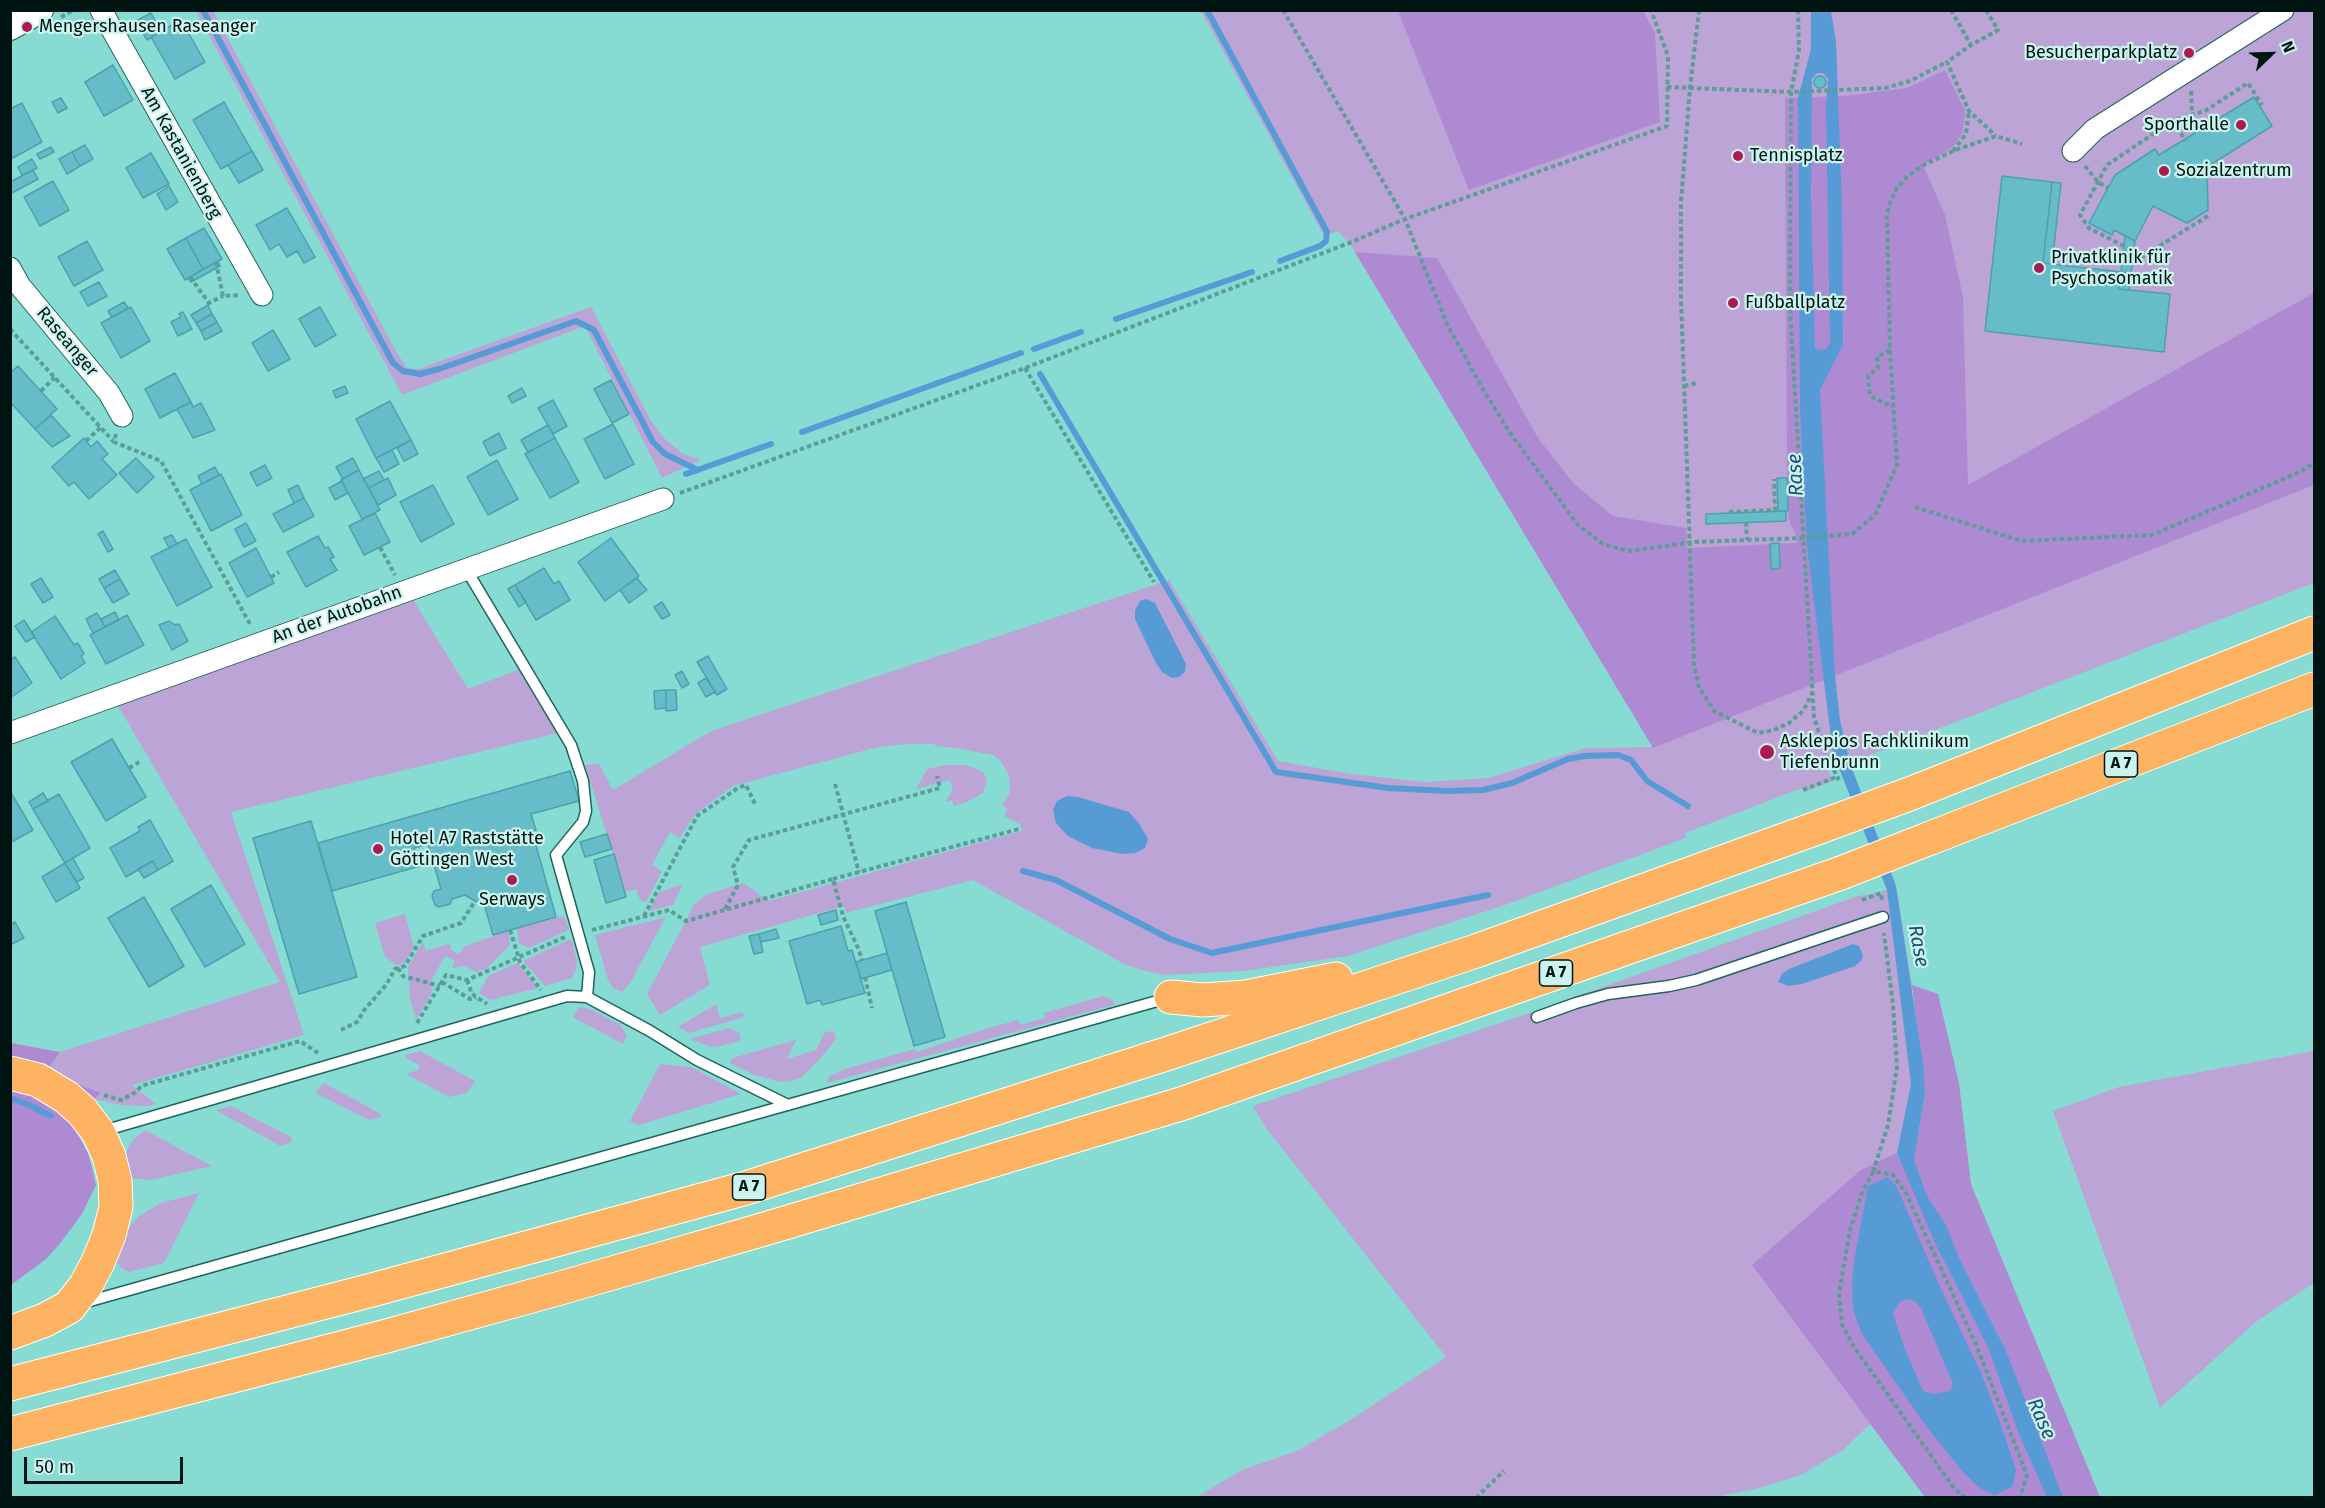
<!DOCTYPE html>
<html>
<head>
<meta charset="utf-8">
<style>
	body { margin:0 }
	#map { position:relative; width:2325px; height:1508px; overflow:hidden; background:#86dcd3; font-family:"Fira Sans",sans-serif }
	canvas { display:block }
	.frame { position:absolute; inset:0; border:12px solid #001412; pointer-events:none }
	.north { position:absolute; left:2241px; top:24px; width:60px; height:60px; -webkit-text-stroke:4px #ccf4ef; paint-order:stroke; rotate:67deg; font-size:16px; font-weight:700; line-height:24px; text-align:center; color:#001412 }
	.north::after { content:''; display:block; margin:auto; width:21px; height:27px; background:#001412; clip-path:polygon(50% 0,100% 100%,50% 72%,0 100%) }
	.scale { position:absolute; left:24px; top:1457px; width:159px; height:27px; box-sizing:border-box; border:3px solid #001412; border-top:0; padding-left:8px; font-size:18px; line-height:21px; white-space:nowrap; color:#001412; -webkit-text-stroke:4px #ccf4ef; paint-order:stroke }
</style>
</head>
<body>
<div id="map">
<canvas width="2325" height="1508"></canvas>
<div class="frame"></div>
<div class="north">N</div>
<div class="scale">50 m</div>
</div>
<script>
const ctx = document.querySelector('canvas').getContext('2d');
ctx.lineJoin = 'round';
function paint(path, color) { ctx.fillStyle = color; ctx.fill(path, 'evenodd'); }
const toPath = rows => new Path2D(rows.map(r => 'M' + r).join(''));
function trace(path, color, width, dash) { ctx.strokeStyle = color; ctx.lineWidth = width; ctx.lineCap = dash ? 'butt' : 'round'; ctx.setLineDash(dash || []); ctx.stroke(path); }
function label(font, color, halo, rows, align = 'center') {
  ctx.font = font + ' "Fira Sans",sans-serif'; ctx.lineWidth = 4.5; ctx.setLineDash([]); ctx.textBaseline = 'middle'; ctx.strokeStyle = halo; ctx.fillStyle = color; for (const [text, x, y, turn = 0] of rows) {
    ctx.save(); ctx.translate(x, y); ctx.rotate((+turn || 0) * Math.PI / 180); ctx.textAlign = isNaN(turn) ? turn : align; if (halo) ctx.strokeText(text, 0, 0); ctx.fillText(text, 0, 0); ctx.restore();
  }
}
paint(toPath([
	[196,11,213,11,397,353,407,368,418,369,591,307,651,421,665,439,683,454,701,460,662,478,585,326,402,395],
	[1201,11,2314,11,2314,583,1850,763,1833,754,1826,756,1823,757,1833,781,1804,792,1802,788,1685,833,1686,838,1502,906,1348,956,1244,971,1165,975,1146,971,1126,965,973,880,846,913,844,906,700,947,710,985,660,1015,647,994,694,905,700,899,708,894,743,883,769,901,1022,831,1021,825,1004,816,1008,809,1002,806,1010,792,1009,775,1000,760,993,755,956,748,935,746,935,744,908,744,878,747,733,786,694,815,680,838,670,832,652,865,662,871,646,902,640,900,636,889,625,892,585,765,599,764,613,790,711,731,1169,580,1278,761,1351,774,1425,782,1488,778,1586,748,1653,747,1349,243,1338,231,1324,236],
	[412,598,468,689,518,670,558,733,231,812,304,1035,132,1085,156,1104,148,1106,121,1105,95,1099,101,1094,46,1072,60,1052,280,982,117,704],
	[945,765,965,765,979,770,984,773,987,780,983,793,967,802,954,806,952,800,945,802,953,789,950,780,916,789,927,769],
	[683,884,673,905,649,911,659,892],
	[1896,886,1912,985,1925,1497,1870,1424,1842,1451,1801,1475,1756,1489,1716,1497,1195,1498,1242,1470,1297,1451,1352,1419,1446,1357,1266,1128,1253,1106,1527,1014,1858,896,1877,893],
	[405,914,414,947,404,964,396,965,385,957,375,923],
	[564,916,569,930,529,948,519,943,517,928],
	[666,917,630,983,622,992,613,988,608,980,595,935],
	[508,931,510,945,486,969,477,972,464,966,452,968,455,961,445,956,431,981,432,993,416,1019,410,999,408,967,423,942,426,951,447,944,451,945,451,950,459,954,465,946],
	[571,939,577,960,576,969,572,978,545,986,523,961],
	[518,963,538,988,490,1000,479,993,488,976],
	[1103,996,1113,1000,1114,1005,827,1083,829,1076,848,1068,915,1049,916,1052,989,1028,1018,1020,1020,1025,1045,1018,1044,1013],
	[716,1004,720,1018,743,1012,744,1017,689,1033,678,1027],
	[579,1007,590,1009,619,1024,627,1035,623,1044,573,1017],
	[730,1028,740,1034,740,1041,721,1046,711,1047,690,1039],
	[834,1031,836,1039,826,1052,802,1077,792,1081,781,1082,754,1075,730,1063,732,1058,796,1040,787,1059,816,1050,825,1032],
	[420,1051,475,1081,467,1093,449,1097,408,1075,408,1073,419,1070,419,1065,406,1058,405,1055],
	[2314,1051,2314,1283,2257,1321,2160,1408,2053,1111,2119,1087],
	[660,1064,691,1067,741,1094,639,1125,630,1121],
	[324,1083,381,1114,381,1117,370,1120,365,1118,315,1093],
	[231,1106,291,1137,292,1142,280,1146,216,1110],
	[145,1130,212,1166,151,1180,128,1178,123,1158,133,1140],
	[199,1193,164,1263,129,1272,120,1267,117,1262,117,1253,126,1231,139,1216,161,1203]
]), '#bca4d6');
paint(toPath([
	[1602,11,1643,11,1655,33,1660,122,1469,190,1398,11],
	[1945,70,1965,110,1963,132,1953,147,1923,165,1945,215,1963,297,1968,485,2314,293,2314,485,1653,748,1355,252,1437,258,1538,438,1574,484,1613,516,1686,528,1687,548,1797,543,1797,538,1789,520,1787,478,1785,98,1845,96,1907,88],
	[1912,985,1938,994,1959,1083,1971,1184,2100,1497,1925,1497,1752,1265,1861,1170,1897,1153,1914,1159,1925,1093],
	[11,1043,60,1052,46,1072,101,1093,70,1121,88,1153,96,1185,82,1214,58,1246,45,1260,11,1285]
]), '#ae8ad3');
paint(toPath([
	[1811,11,1831,11,1836,41,1838,96,1842,208,1843,345,1820,390,1835,676,1840,720,1850,763,1896,886,1923,1064,1925,1093,1914,1160,1927,1196,1946,1225,1959,1258,2006,1351,2063,1497,2047,1497,2020,1437,1988,1347,1934,1241,1897,1153,1911,1084,1887,890,1833,753,1807,546,1800,407,1798,98,1811,49],
	[1817,73,1823,73,1828,79,1826,110,1830,343,1826,349,1820,350,1815,348,1811,196,1812,79],
	[1146,599,1155,603,1186,664,1185,672,1179,677,1172,678,1162,672,1156,663,1135,619,1135,610,1140,601],
	[1067,796,1078,797,1129,812,1140,825,1148,839,1145,848,1135,853,1122,854,1092,848,1068,836,1056,823,1053,810,1057,801],
	[1853,944,1859,946,1863,956,1861,961,1855,966,1802,984,1788,986,1778,982,1782,974,1789,969],
	[1888,1177,1897,1187,1940,1287,1982,1375,2000,1422,2016,1470,2013,1486,1995,1495,1981,1489,1962,1471,1926,1426,1862,1334,1853,1310,1852,1284,1855,1254,1868,1186],
	[1908,1299,1915,1301,1921,1308,1953,1384,1950,1391,1933,1394,1923,1391,1904,1347,1893,1314,1900,1301]
]), '#579bd6');
trace(toPath([
	[203,10,393,363,403,371,420,374,439,369,576,321,594,330,653,442,665,454,698,470],
	[1207,10,1327,232,1326,241,1320,246,1280,261],
	[1116,319,1252,272],
	[1034,349,1081,332],
	[1040,374,1276,772,1388,788,1447,791,1483,790,1512,783,1568,759,1585,756,1618,755,1631,760,1647,781,1688,806],
	[802,432,1021,353],
	[686,474,771,444],
	[1023,871,1056,880,1170,939,1212,953,1488,895],
	[10,1098,27,1104,51,1116]
]), '#579bd6', 6);
const building = toPath([
	[151,13,161,31,147,40,136,21,151,13],
	[181,20,205,62,175,79,151,37,181,20],
	[113,65,133,100,104,116,85,82,113,65],
	'1814 82a6 6 0 1 1 12 0a6 6 0 1 1-12 0Z',
	[2254,97,2272,126,2207,167,2208,210,2187,223,2153,206,2135,241,2114,230,2112,235,2089,223,2115,175,2155,149,2159,155,2254,97],
	[61,98,67,108,58,113,52,102,61,98],
	[224,102,252,151,221,169,193,120,224,102],
	[22,103,42,142,13,158,10,154,10,109,22,103],
	[85,145,93,159,80,166,72,152,85,145],
	[51,147,54,152,40,159,37,154,51,147],
	[252,151,263,170,239,183,228,165,252,151],
	[72,152,80,166,67,174,59,159,72,152],
	[151,153,169,184,143,198,126,168,151,153],
	[32,159,37,168,22,175,18,167,32,159],
	[33,170,38,179,10,194,10,182,33,170],
	[2002,176,2052,182,2043,263,2121,272,2119,289,2170,294,2164,352,1985,331,2002,176],
	[53,181,69,210,40,226,24,197,53,181],
	[2052,182,2061,183,2052,264,2043,263,2052,182],
	[169,186,178,202,166,210,157,194,169,186],
	[287,208,315,257,304,263,297,251,287,257,279,244,270,250,256,225,287,208],
	[204,228,222,259,203,269,186,238,204,228],
	[2125,236,2135,241,2131,273,2121,272,2125,236],
	[186,238,203,269,185,280,167,249,186,238],
	[87,241,103,270,74,286,58,257,87,241],
	[218,261,220,266,191,282,188,278,218,261],
	[2121,272,2131,273,2129,290,2119,289,2121,272],
	[99,282,107,296,88,306,80,292,99,282],
	[124,302,128,308,112,317,108,311,124,302],
	[208,305,212,314,196,323,191,315,208,305],
	[131,307,150,341,121,358,101,323,131,307],
	[320,307,336,335,315,347,299,319,320,307],
	[183,312,192,329,178,336,171,322,181,317,179,314,183,312],
	[212,314,217,322,201,331,196,323,212,314],
	[217,322,222,331,205,340,201,331,217,322],
	[273,330,290,359,268,371,252,343,273,330],
	[18,366,57,409,35,429,10,402,10,373,18,366],
	[175,373,191,402,160,418,145,389,175,373],
	[611,380,629,414,612,423,594,389,611,380],
	[345,386,348,393,336,398,333,391,345,386],
	[522,388,526,396,512,403,508,396,522,388],
	[553,400,567,426,553,434,538,408,553,400],
	[390,401,411,440,376,458,356,419,390,401],
	[191,402,193,407,201,403,215,430,193,438,177,409,191,402],
	[51,415,70,436,52,447,35,429,51,415],
	[613,424,634,464,605,479,584,439,613,424],
	[548,425,555,438,528,452,521,440,548,425],
	[499,433,506,448,490,456,483,442,499,433],
	[84,438,91,447,97,441,108,454,102,459,117,475,89,499,74,482,69,486,52,467,84,438],
	[555,438,579,482,550,498,525,454,555,438],
	[411,440,418,454,404,461,397,448,411,440],
	[392,450,399,464,384,472,376,458,392,450],
	[136,458,154,477,137,493,119,473,136,458],
	[353,458,359,470,343,479,336,467,353,458],
	[497,460,518,499,488,515,467,477,497,460],
	[265,465,272,478,257,486,250,473,265,465],
	[215,467,219,475,202,484,198,476,215,467],
	[359,470,380,510,362,519,341,480,359,470],
	[379,471,384,480,369,488,363,479,379,471],
	[221,474,242,515,211,531,190,490,221,474],
	[388,478,396,495,378,505,369,488,388,478],
	[1777,478,1787,478,1788,511,1778,511,1777,478],
	[342,481,348,493,335,500,329,488,342,481],
	[298,485,304,498,294,503,288,490,298,485],
	[433,485,454,524,421,542,400,502,433,485],
	[304,498,314,516,283,532,273,514,304,498],
	[1786,511,1786,521,1706,524,1706,514,1786,511],
	[375,513,390,542,364,555,349,526,375,513],
	[246,523,256,541,244,547,235,529,246,523],
	[103,531,113,549,108,552,98,534,103,531],
	[172,535,177,544,169,548,164,538,172,535],
	[318,536,325,548,328,547,334,557,330,559,337,570,306,587,287,552,318,536],
	[611,538,639,576,605,601,578,562,611,538],
	[186,539,212,587,177,606,151,557,186,539],
	[1779,543,1780,568,1771,569,1770,544,1779,543],
	[256,548,274,583,247,597,229,563,256,548],
	[544,568,554,584,559,581,570,600,536,620,515,585,544,568],
	[115,570,120,579,104,588,99,579,115,570],
	[41,578,53,597,43,603,31,584,41,578],
	[637,578,647,590,629,603,620,590,637,578],
	[120,579,129,594,113,603,104,588,120,579],
	[515,585,526,602,519,607,508,589,515,585],
	[662,602,670,615,662,619,654,607,662,602],
	[115,612,119,620,105,627,101,619,115,612],
	[97,613,105,627,93,633,86,619,97,613],
	[127,615,144,645,106,664,90,635,127,615],
	[55,616,74,645,78,643,84,654,81,656,85,663,61,679,31,632,55,616],
	[24,620,35,637,26,642,15,626,24,620],
	[169,621,175,625,179,624,188,641,172,650,159,625,169,621],
	[708,656,727,689,717,695,697,662,708,656],
	[15,657,32,683,10,698,10,660,15,657],
	[682,671,689,684,682,688,675,675,682,671],
	[706,678,715,692,706,697,698,683,706,678],
	[666,690,666,708,655,709,654,691,666,690],
	[666,690,676,690,677,710,666,711,666,690],
	[112,739,146,797,106,821,71,762,112,739],
	[570,771,579,801,531,814,536,830,532,831,556,917,493,935,485,907,465,895,452,899,450,904,439,907,435,905,432,896,434,891,441,889,428,844,414,848,420,866,332,891,318,843,570,771],
	[10,791,33,830,10,843,10,791],
	[43,793,48,801,33,809,29,802,43,793],
	[59,794,90,848,65,863,33,809,59,794],
	[150,820,173,861,158,870,153,861,126,877,110,848,140,831,138,827,150,820],
	[311,821,357,977,299,994,253,838,311,821],
	[607,834,612,849,585,857,580,842,607,834],
	[614,854,626,897,606,903,594,860,614,854],
	[73,858,84,878,77,882,65,863,73,858],
	[153,861,158,870,144,878,138,869,153,861],
	[65,863,80,888,56,902,42,877,65,863],
	[211,885,245,944,205,967,171,909,211,885],
	[144,897,184,966,149,987,108,918,144,897],
	[906,902,945,1037,914,1046,875,911,906,902],
	[836,910,838,920,821,925,818,915,836,910],
	[15,922,24,938,10,945,10,925,15,922],
	[841,926,848,951,852,950,865,993,822,1005,820,1000,807,1004,789,941,841,926],
	[776,929,779,938,761,942,759,934,776,929],
	[759,934,763,952,754,954,749,936,759,934],
	[887,953,892,970,861,979,856,962,887,953]
]);
paint(building, '#66bdc9');
trace(building, '#4aa2ad', 1.5);
const service = toPath([
	[466,569,571,745,583,781,586,811,583,822,556,855,589,972,587,997],
	[1537,1017,1576,1003,1608,994,1669,986,1696,980,1883,917],
	[103,1131,567,996,587,997,650,1031,697,1060,788,1105],
	[83,1303,1168,998]
]);
const minor = toPath([
	[101,10,262,295],
	[2073,151,2095,129,2283,10],
	[10,268,20,286,109,393,122,416],
	[10,733,663,499]
]);
const tertiary = toPath([
	[10,27,40,10]
]);
const motorway = toPath([
	[1912,793,2314,633],
	[1928,839,2314,689],
	[1171,997,1203,1000,1246,997,1336,979],
	[10,1073,38,1080,66,1097,82,1111,98,1132,109,1156,115,1181,116,1207,109,1235,98,1262,86,1285,69,1307,45,1320,10,1333],
	[10,1384,372,1290,746,1188,1166,1054,1476,951,1817,828],
	[10,1434,383,1337,564,1287,768,1228,1181,1104,1841,873]
]);
trace(service, '#1f645e', 13);
trace(minor, '#1f645e', 23);
trace(tertiary, '#1f645e', 28);
trace(motorway, '#fff', 35);
trace(toPath([
	[1283,10,1405,219,1448,326,1483,389,1510,433,1578,525,1603,544,1628,551,1694,542,1802,538,1852,534,1875,515,1897,465,1890,350,1887,214,1891,200,1897,188,1908,176,1920,167,1953,151,1996,136,2022,144],
	[1699,10,1690,88,1681,202,1681,298,1694,665,1699,687,1714,711,1758,733,1774,730,1789,723,1804,710,1813,691],
	[1798,10,1799,51,1791,92,1790,308,1814,717,1826,755,1839,780],
	[1951,10,1971,45],
	[1986,10,1998,30,1971,45,1947,62,1969,111,1996,136],
	[61,17,73,10],
	[1667,87,1791,92,1885,88,1910,81,1947,62],
	[2191,91,2192,114],
	[2174,120,2185,141],
	[1953,151,1966,134,1969,111],
	[2085,166,2098,182,2108,188],
	[2208,216,2143,256,2089,228,2080,215,2107,165,2174,120,2205,111,2248,83,2262,105],
	[216,262,223,296,240,295],
	[190,277,209,303,223,296],
	[10,329,113,441],
	[1890,350,1877,357,1878,368,1868,376,1870,396,1893,407],
	[1025,368,1154,582],
	[1684,386,1697,383],
	[41,391,55,377],
	[116,434,114,442,161,461,251,626],
	[86,441,101,427],
	[680,493,1025,368,1349,243,1405,219,1667,126,1668,56,1651,10],
	[1915,507,2021,541,2152,535,2300,472,2314,463],
	[1729,512,1775,510,1774,479],
	[1746,522,1747,540],
	[380,547,395,575],
	[271,577,279,572],
	[129,768,141,761],
	[835,784,859,872],
	[1803,790,1836,777],
	[833,879,1019,829],
	[1862,900,1881,893,1882,902],
	[725,909,738,885,733,867,749,840,940,788,937,776],
	[644,916,697,816,738,788,746,785,756,806],
	[510,930,520,962,541,990],
	[592,930,669,910,686,921,833,879,843,916,859,950,862,961],
	[398,968,403,976,440,986],
	[865,977,872,1008],
	[467,980,472,994,487,1004],
	[442,982,470,999,476,997],
	[417,1023,446,975,467,980,565,937],
	[341,1030,357,1022,365,1009,386,985,395,969,405,966,423,936,461,923,475,901],
	[104,1095,121,1100,136,1092,141,1086,300,1041,318,1053],
	[1873,1172,1888,1125,1897,1067,1893,1005,1884,933],
	[1476,1498,1504,1471],
	[1965,1498,1954,1488,1854,1347,1842,1324,1839,1294,1850,1230,1862,1193,1873,1172,1892,1174,1906,1193,1975,1342,2027,1475,2020,1498]
]), '#5c9e97', 4, [4.5, 3]);
trace(service, '#fff', 10);
trace(minor, '#fff', 21);
trace(tertiary, '#fff', 26);
trace(motorway, '#fdb362', 33);
const motorwayBridge = toPath([
	[1817,828,1912,793],
	[1841,873,1928,839]
]);
trace(motorwayBridge, '#fff', 35, []);
trace(motorwayBridge, '#fdb362', 33);
for (const [x, y, r, color] of [
	[27,27,6,"#ac1b4f"],
	[2189,53,6,"#ac1b4f"],
	[2241,125,6,"#ac1b4f"],
	[1738,156,6,"#ac1b4f"],
	[2164,171,6,"#ac1b4f"],
	[2039,268,6,"#ac1b4f"],
	[1733,303,6,"#ac1b4f"],
	[1767,752,8,"#ac1b4f"],
	[378,849,6,"#ac1b4f"],
	[512,880,6,"#ac1b4f"]
]) { const dot = new Path2D(); dot.arc(x, y, r, 0, 2 * Math.PI); ctx.fillStyle = color; ctx.fill(dot); trace(dot, '#ccf4ef', 2); }
for (const [x, y, w] of [
	[2121,764,33],
	[1556,973,33],
	[749,1187,33]
]) { const box = new Path2D(); box.roundRect(x - w / 2, y - 13, w, 26, 4.5); ctx.fillStyle = '#ccf4ef'; ctx.fill(box); trace(box, '#001412', 1.5); }
label('bold 16px', '#001412', null, [
	["A 7",2121,764],
	["A 7",1556,973],
	["A 7",749,1187]
]);
label('18px', '#001412', '#ccf4ef', [
	["Mengershausen Raseanger",39,27],
	["Besucherparkplatz",2177,53,"right"],
	["Sporthalle",2229,125,"right"],
	["Tennisplatz",1750,156],
	["Sozialzentrum",2176,171],
	["Privatklinik für",2051,258],
	["Psychosomatik",2051,279],
	["Fußballplatz",1745,303],
	["Asklepios Fachklinikum",1780,742],
	["Tiefenbrunn",1780,763],
	["Hotel A7 Raststätte",390,839],
	["Göttingen West",390,860],
	["Serways",512,900,"center"]
], 'left');
label('18px', '#001412', '#ccf4ef', [
	["Am Kastanienberg",181,153,61],
	["Raseanger",67,342,50],
	["An der Autobahn",337,615,-20]
]);
label('italic 20px', '#1d4e76', '#ccf4ef', [
	["Rase",1796,475,-93],
	["Rase",1918,946,79],
	["Rase",2041,1419,66]
]);
</script>
</body>
</html>
